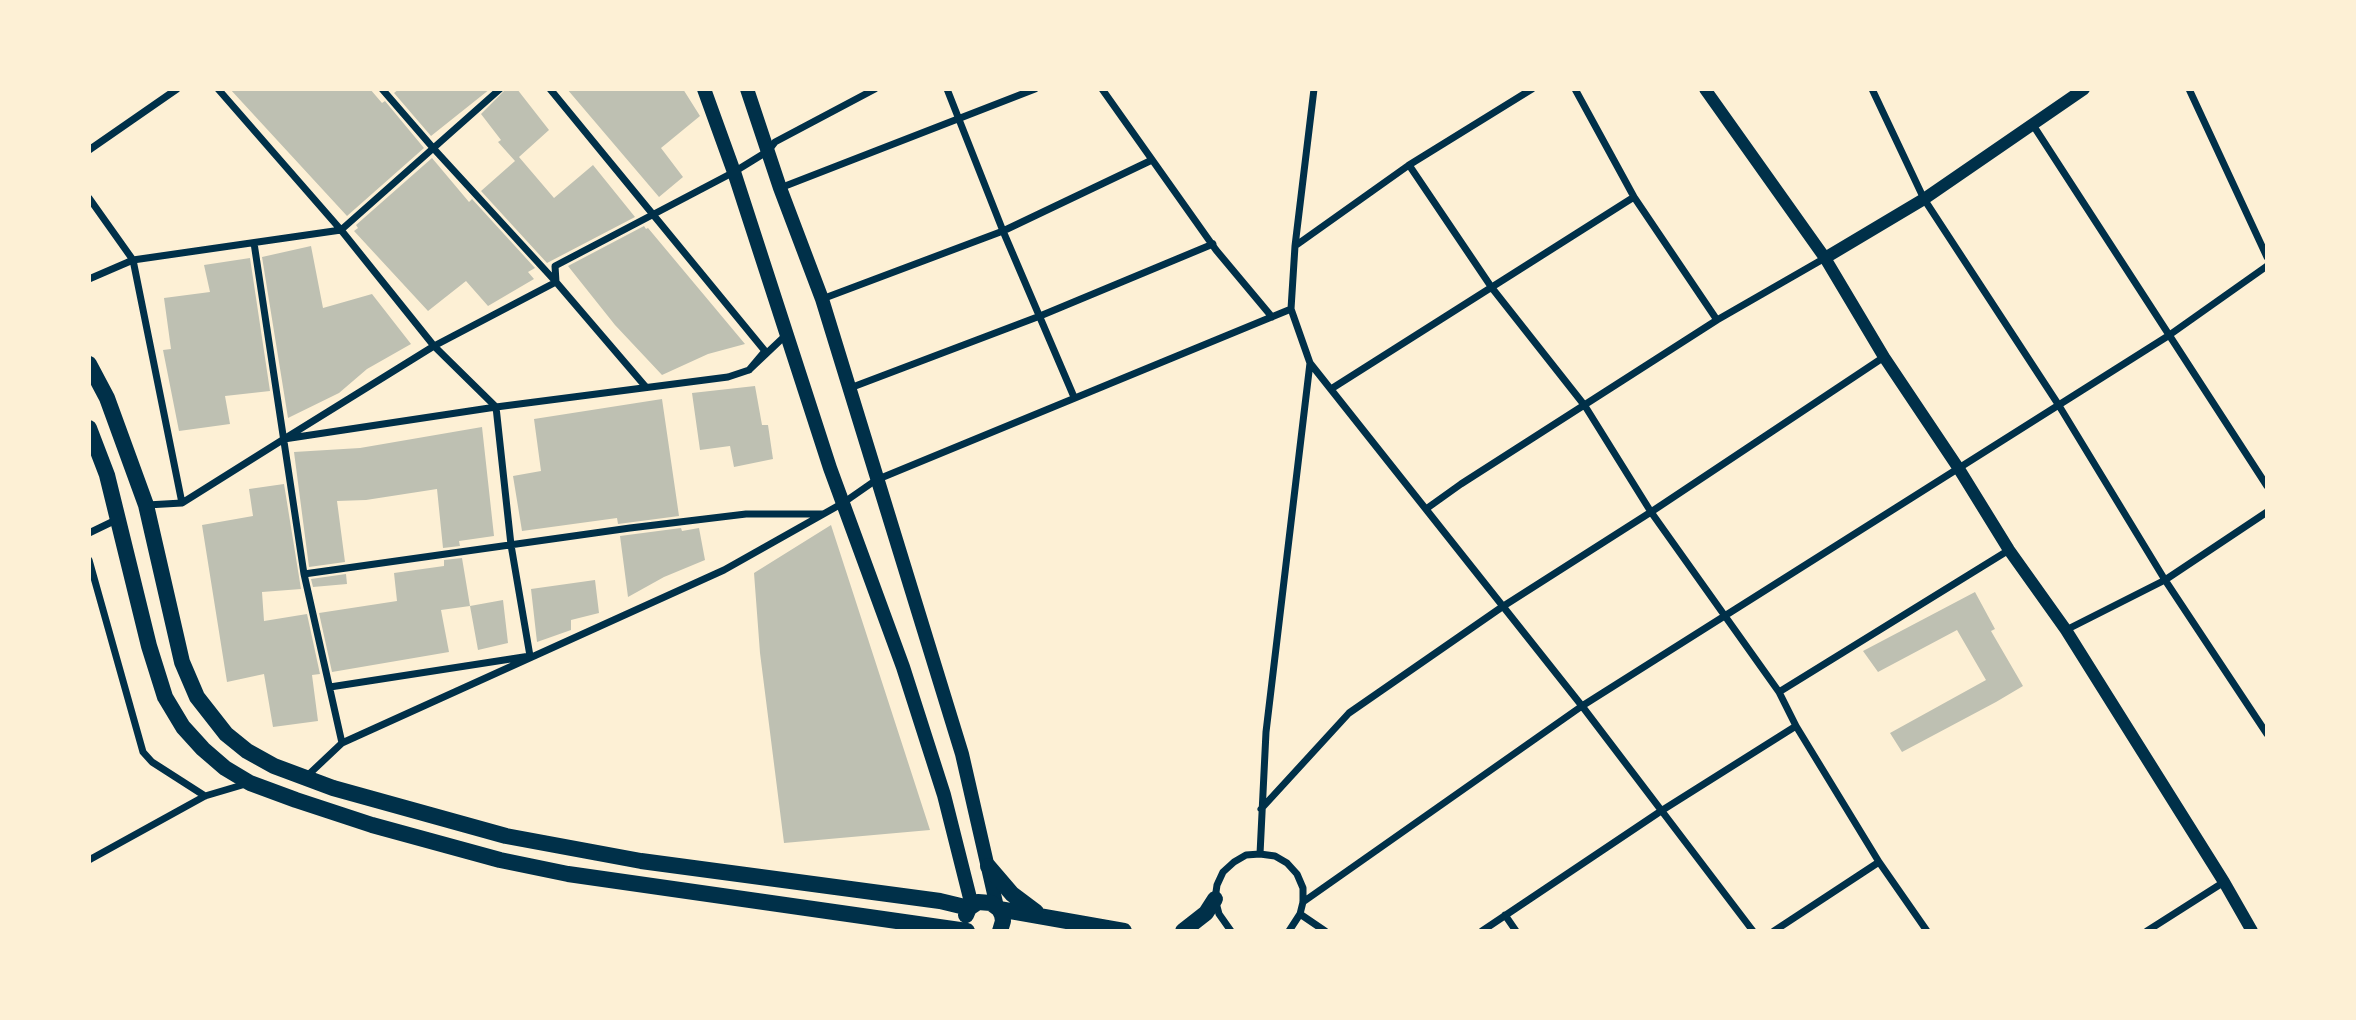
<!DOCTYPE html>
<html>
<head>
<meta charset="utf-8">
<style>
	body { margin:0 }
	#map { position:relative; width:2356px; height:1020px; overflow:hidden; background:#fdf0d5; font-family:Commissioner,sans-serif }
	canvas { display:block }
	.frame { position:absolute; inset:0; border:91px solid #fdf0d5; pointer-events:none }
</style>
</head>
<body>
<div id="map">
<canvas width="2356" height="1020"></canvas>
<div class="frame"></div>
</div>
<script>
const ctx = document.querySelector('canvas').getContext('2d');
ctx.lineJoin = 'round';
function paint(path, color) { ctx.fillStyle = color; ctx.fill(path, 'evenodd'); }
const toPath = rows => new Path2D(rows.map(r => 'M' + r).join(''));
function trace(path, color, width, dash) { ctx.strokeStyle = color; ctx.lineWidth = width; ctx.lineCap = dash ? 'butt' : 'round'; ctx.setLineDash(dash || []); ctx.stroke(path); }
paint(toPath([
	[230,89,370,89,382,103,385,101,424,148,347,216],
	[399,89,490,89,431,136,394,93],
	[506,89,517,89,549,130,519,157,554,198,593,165,635,217,547,263,481,191,515,161,498,142,501,140,481,114],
	[567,89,683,89,700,116,661,148,683,177,659,197],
	[432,158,469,202,472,199,535,268,528,272,534,279,488,306,466,281,428,311,354,231,358,228,356,225],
	[644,226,646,229,648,228,745,344,708,354,662,375,615,325,568,266],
	[311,246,323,308,372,294,411,344,367,369,339,393,288,418,262,257],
	[250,258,270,391,225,396,230,424,179,431,163,350,171,349,164,298,210,292,204,265],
	[755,386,762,425,768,425,773,459,734,467,730,446,700,450,692,393],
	[662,399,679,516,618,524,617,518,522,531,513,476,541,471,534,419],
	[482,427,494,536,459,541,460,546,443,548,437,489,366,500,337,501,345,562,309,567,294,452,360,448],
	[284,484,301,589,262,592,264,621,307,614,320,674,312,675,318,721,273,727,264,674,227,682,202,525,253,516,249,489],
	[831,525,930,830,784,843,760,653,754,573],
	[681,528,682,531,699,528,705,560,664,577,628,597,620,536],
	[462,558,470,606,441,610,449,652,332,672,319,613,397,601,394,573,444,566,444,560],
	[346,574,347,584,313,587,311,579],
	[595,580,599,613,571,620,571,630,537,642,531,589],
	[1975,592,1995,629,1991,631,2023,686,1996,702,1902,752,1890,733,1986,680,1957,630,1878,672,1863,651],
	[503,600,508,643,478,650,470,606]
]), '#bec0b2');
trace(toPath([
	[218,89,341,230,434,346,496,407,511,545,530,656,330,687],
	[382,89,434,149,556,282,645,386],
	[550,89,765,351,749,370,787,334],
	[947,89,1003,231,1074,397],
	[1102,89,1216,250,1272,317],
	[1575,89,1634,197,1717,320],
	[1872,89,1924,199,2058,404,2165,580,2267,734],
	[2189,89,2267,257],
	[2033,125,2267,486],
	[89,150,177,89],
	[1409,165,1492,288,1585,406,1651,512,1779,692,1796,726,1879,862,1927,931],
	[780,188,1035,89],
	[89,198,133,260,182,503],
	[254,243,304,574,342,743],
	[1295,246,1314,89],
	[89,279,133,260,341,230,500,89],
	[822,299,1003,231,1152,160],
	[1310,363,1582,706,1753,931],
	[850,388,1040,316,1213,244],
	[1331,389,1634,197],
	[284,439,434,346,556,282,555,266,734,172,768,151,775,142,875,89],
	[147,505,182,503,284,439,496,407,728,377,749,370],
	[1426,509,1461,484,1717,320,1825,258],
	[89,533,118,519],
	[89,560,143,752,152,762,205,796],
	[304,574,630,528,746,514,822,514],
	[2066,630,2165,580,2267,512],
	[1779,692,2009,550],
	[306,777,342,743,724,570,843,503,876,480,1291,309],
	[1261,809,1349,713,1502,607,1651,512,1884,357],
	[1260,854,1266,732,1310,363,1291,309,1295,246,1409,165,1532,89],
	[89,860,205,796,249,783],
	[1303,902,1582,706,2168,336,2267,266],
	[1300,914,1325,931],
	[1505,915,1516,931],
	[1231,931,1219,914,1215,899,1217,885,1223,872,1234,862,1246,855,1260,854,1275,856,1287,863,1297,874,1303,888,1303,902,1300,914,1289,931],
	[1482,931,1661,811,1796,726],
	[1774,931,1879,862],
	[2147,931,2224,882]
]), '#003049', 7);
trace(toPath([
	[1705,89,1825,258,1884,357,1959,469,2009,550,2066,630,2224,882,2252,931],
	[1825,258,1924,199,2084,89]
]), '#003049', 12);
trace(toPath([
	[704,89,734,172,830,468,903,667,944,795,972,906],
	[747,89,780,188,822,299,962,754,997,907]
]), '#003049', 14);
trace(toPath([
	[89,364,107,398,146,505,182,662,197,697,226,734,247,751,274,766,333,788,506,836,641,861,940,901,969,908],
	[89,428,107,475,149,646,165,697,183,727,203,749,225,768,250,783,296,800,372,825,500,860,568,874,967,931],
	[988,866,1012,894,1036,912],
	[999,909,1124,931],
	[966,915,969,908,978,902,991,903,999,909,1002,915,1003,921,1000,931],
	[1183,931,1206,913,1215,899]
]), '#003049', 16);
</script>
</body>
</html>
